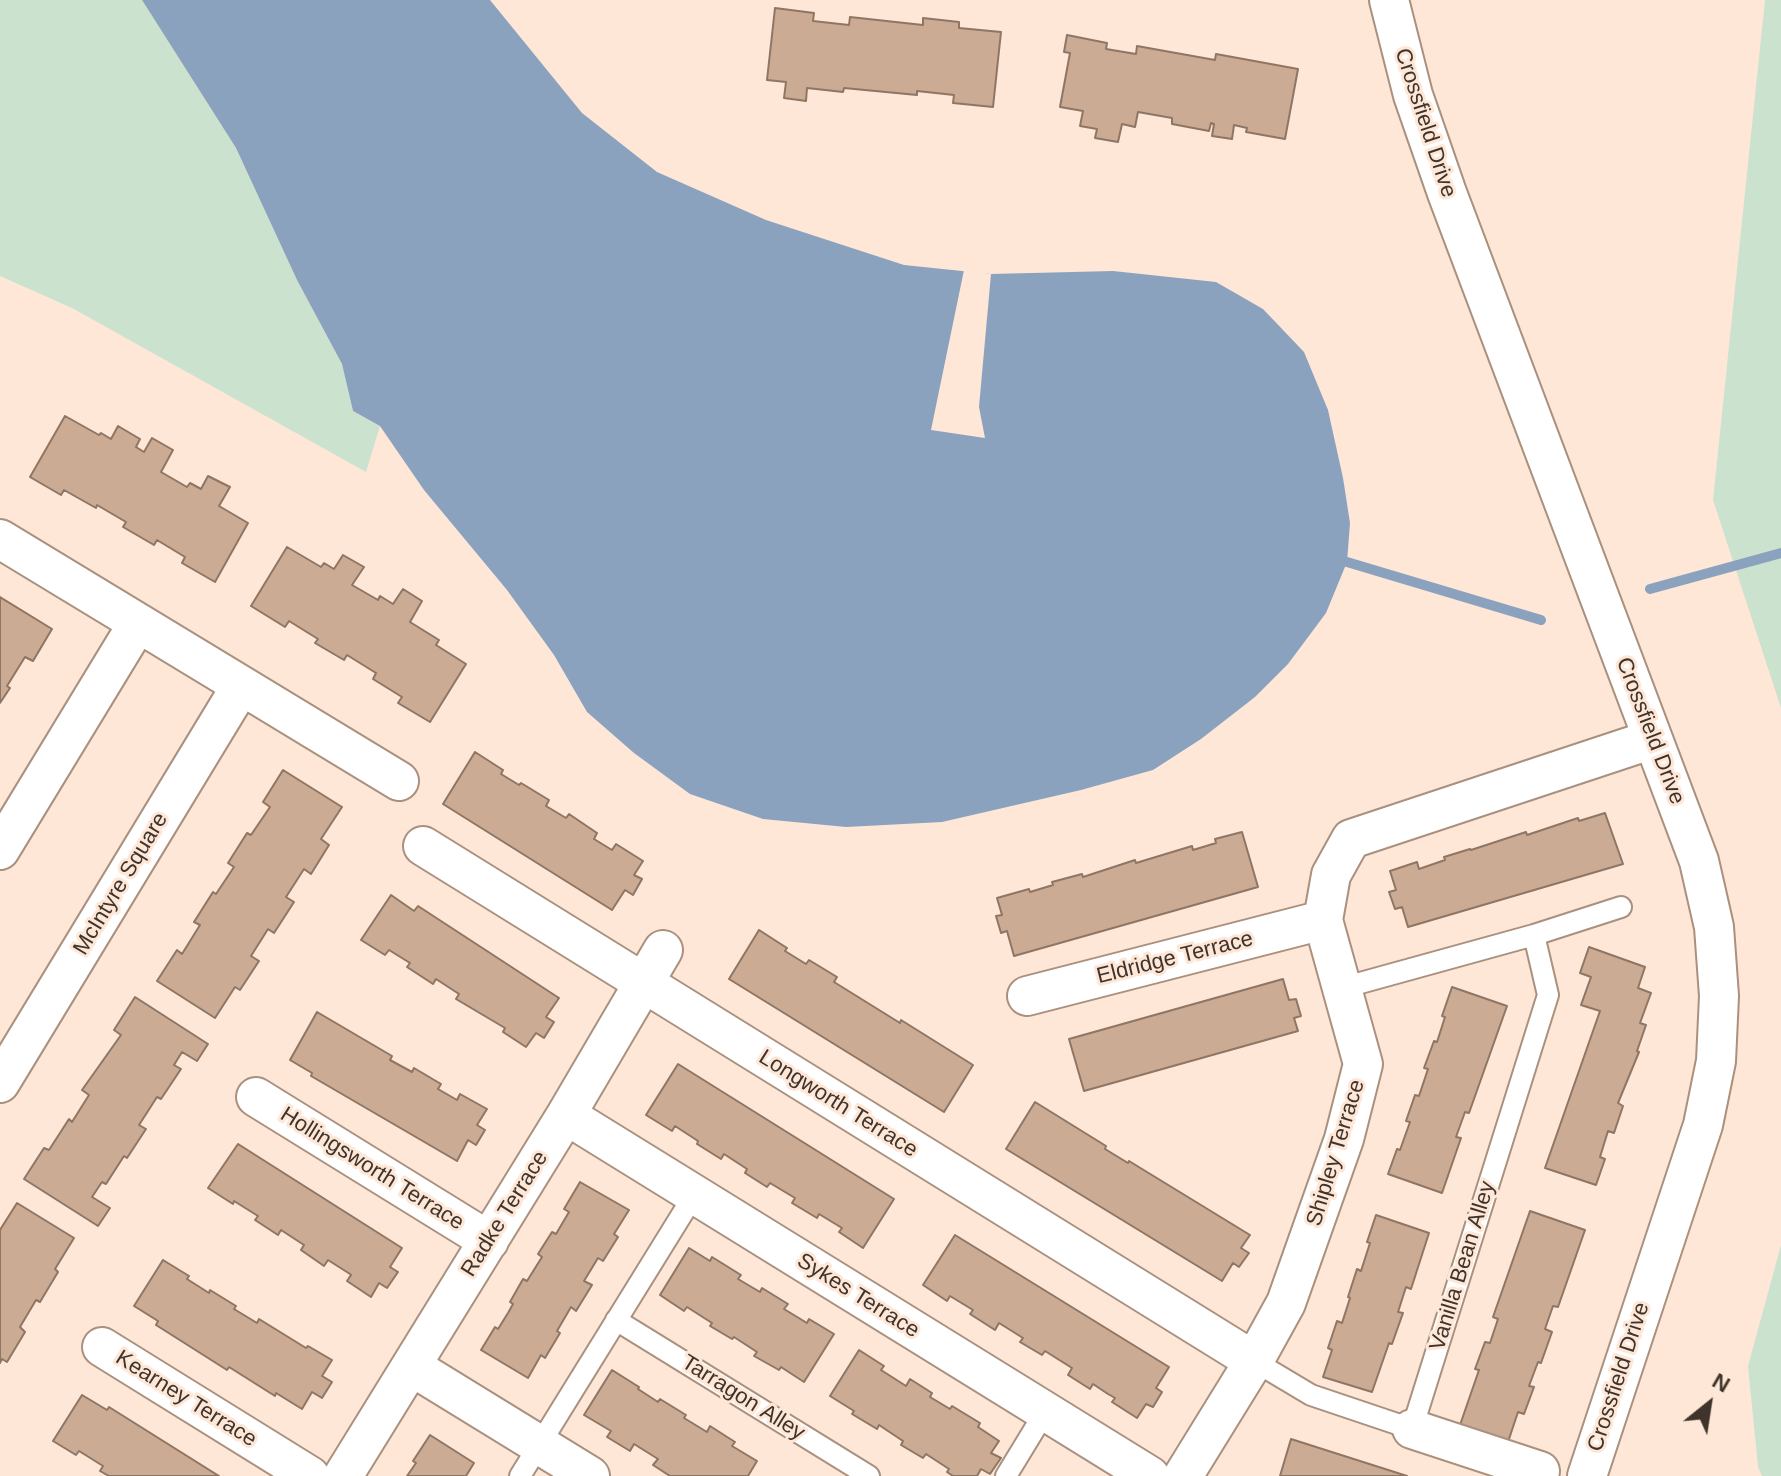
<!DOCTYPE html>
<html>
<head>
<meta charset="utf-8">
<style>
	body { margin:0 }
	#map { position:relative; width:1781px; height:1476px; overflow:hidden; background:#fee7d7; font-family:Helvetica,sans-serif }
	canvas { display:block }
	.north { position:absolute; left:1669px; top:1364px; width:80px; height:80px; -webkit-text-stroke:6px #fee7d7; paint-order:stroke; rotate:30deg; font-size:22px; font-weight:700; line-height:32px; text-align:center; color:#3f342c }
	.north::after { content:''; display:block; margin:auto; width:28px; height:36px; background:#3f342c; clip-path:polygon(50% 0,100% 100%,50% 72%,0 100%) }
</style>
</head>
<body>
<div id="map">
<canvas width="1781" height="1476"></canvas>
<div class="north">N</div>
</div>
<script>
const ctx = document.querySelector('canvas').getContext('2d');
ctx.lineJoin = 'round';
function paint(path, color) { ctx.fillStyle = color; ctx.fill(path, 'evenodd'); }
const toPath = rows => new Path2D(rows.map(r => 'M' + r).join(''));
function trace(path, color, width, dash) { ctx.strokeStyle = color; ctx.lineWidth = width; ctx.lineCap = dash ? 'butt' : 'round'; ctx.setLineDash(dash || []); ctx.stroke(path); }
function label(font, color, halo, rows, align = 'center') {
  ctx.font = font + ' Helvetica,sans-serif'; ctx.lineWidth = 6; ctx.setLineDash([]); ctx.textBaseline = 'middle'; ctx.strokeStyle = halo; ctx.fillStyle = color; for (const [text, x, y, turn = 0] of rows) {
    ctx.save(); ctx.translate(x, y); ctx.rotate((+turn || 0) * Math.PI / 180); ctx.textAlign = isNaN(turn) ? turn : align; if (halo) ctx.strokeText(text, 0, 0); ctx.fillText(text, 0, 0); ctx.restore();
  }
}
paint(toPath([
	[0,0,142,0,236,148,297,280,342,364,353,411,380,426,366,472,72,308,0,276],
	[1765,0,1781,0,1781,708,1713,500],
	[1781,1245,1781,1476,1762,1476,1758,1467,1748,1366]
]), '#cbe3ce');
paint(toPath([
	[142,0,490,0,582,113,657,172,766,220,904,265,991,274,1113,271,1216,282,1263,309,1304,352,1328,410,1343,478,1350,523,1347,562,1326,613,1288,664,1255,697,1201,739,1153,770,1081,790,942,822,846,827,763,819,690,794,634,753,587,712,554,655,507,590,424,490,380,426,353,411,342,364,297,280,236,148]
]), '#8ba2be');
paint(toPath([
	[964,270,991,274,979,407,985,438,931,430]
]), '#fee7d7');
trace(toPath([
	[1347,562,1541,620],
	[1650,589,1781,553]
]), '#8ba2be', 10);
const building = toPath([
	[775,8,814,13,813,21,849,25,850,17,923,25,923,18,959,22,959,28,1001,32,993,107,953,103,954,95,917,91,917,95,844,88,843,92,807,88,806,101,784,98,786,82,767,80,775,8],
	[1067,35,1107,43,1106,49,1136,54,1137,46,1215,60,1216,54,1298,69,1285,139,1246,132,1247,128,1234,125,1232,139,1212,136,1214,124,1211,123,1209,131,1172,124,1172,118,1138,112,1135,127,1122,124,1118,142,1095,138,1097,129,1080,126,1083,111,1060,107,1070,53,1064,52,1067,35],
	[65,416,99,435,101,433,111,439,118,426,140,439,136,447,144,452,152,438,173,450,161,472,187,487,190,483,201,489,208,476,230,487,219,506,248,523,215,582,182,563,185,557,157,540,154,545,123,527,126,522,97,505,96,508,64,490,61,495,30,477,65,416],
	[287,547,321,567,324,563,334,569,343,555,364,567,352,585,378,600,380,596,393,604,403,589,422,601,410,622,439,640,436,645,466,664,430,722,398,703,402,697,373,679,376,673,347,655,344,660,315,643,318,639,289,621,285,627,251,606,287,547],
	[0,597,52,629,33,661,25,657,7,686,10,688,0,703,0,597],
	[475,752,503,770,501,774,519,785,521,783,549,800,546,806,566,818,569,814,597,833,594,839,612,850,616,844,643,861,634,875,642,879,633,895,625,890,612,910,443,804,475,752],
	[283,770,342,807,321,839,329,845,311,874,304,869,286,897,294,902,274,933,268,929,251,956,259,961,240,990,235,987,215,1018,157,981,177,950,182,954,200,925,194,922,213,892,216,894,234,867,228,863,247,833,251,835,270,807,263,802,283,770],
	[1605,813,1623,864,1408,927,1402,907,1395,909,1389,892,1396,890,1390,871,1417,862,1419,869,1445,860,1444,857,1470,849,1471,850,1526,832,1527,835,1578,818,1579,821,1605,813],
	[1242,832,1258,887,1014,956,1007,931,1001,933,996,916,1002,915,997,898,1029,889,1030,892,1053,885,1052,882,1082,874,1083,877,1135,860,1136,863,1192,846,1193,850,1216,843,1215,839,1242,832],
	[391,895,414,911,418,906,559,998,546,1017,554,1022,544,1038,536,1033,526,1047,503,1032,505,1028,456,999,459,994,436,979,433,984,407,967,410,963,389,950,385,955,361,940,391,895],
	[759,930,787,948,785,951,806,964,809,960,837,977,834,982,900,1023,901,1020,973,1065,944,1112,729,979,759,930],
	[1589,947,1645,967,1638,988,1651,993,1640,1023,1646,1025,1637,1051,1639,1052,1618,1103,1623,1106,1614,1133,1608,1131,1600,1157,1605,1159,1596,1185,1545,1168,1600,1011,1581,1005,1591,977,1580,973,1589,947],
	[1283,979,1289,1000,1296,999,1301,1016,1294,1018,1298,1031,1084,1091,1069,1039,1283,979],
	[1452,987,1507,1006,1469,1113,1465,1112,1456,1137,1461,1138,1442,1193,1388,1174,1397,1149,1400,1150,1410,1122,1406,1121,1415,1095,1419,1096,1428,1069,1424,1068,1434,1041,1437,1042,1445,1017,1442,1016,1452,987],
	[135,997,208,1044,197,1061,182,1052,174,1065,181,1069,161,1099,157,1097,139,1125,146,1129,127,1158,124,1156,106,1184,102,1182,92,1197,110,1208,98,1226,24,1179,44,1148,49,1150,69,1119,72,1122,89,1095,82,1090,121,1035,114,1030,135,997],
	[317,1012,392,1056,390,1060,412,1072,414,1068,441,1084,438,1089,457,1100,460,1094,487,1109,477,1125,485,1130,476,1145,468,1140,457,1161,311,1076,312,1073,290,1060,317,1012],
	[678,1064,894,1199,863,1248,839,1232,842,1228,819,1214,817,1218,792,1203,795,1198,770,1183,767,1187,745,1173,747,1169,724,1154,721,1159,697,1144,698,1141,675,1126,672,1131,646,1115,678,1064],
	[1035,1102,1106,1146,1105,1149,1128,1163,1129,1161,1250,1235,1241,1248,1249,1253,1239,1267,1233,1263,1222,1281,1006,1149,1035,1102],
	[238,1144,402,1248,390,1267,398,1272,387,1288,379,1283,371,1297,347,1281,351,1275,350,1274,328,1260,324,1266,301,1250,304,1245,281,1230,278,1235,255,1220,258,1216,234,1201,233,1204,208,1188,238,1144],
	[580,1182,629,1210,614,1234,618,1237,603,1261,598,1258,584,1281,592,1285,576,1311,571,1307,557,1331,560,1333,545,1358,541,1355,528,1378,481,1350,495,1327,498,1329,508,1313,513,1304,510,1302,523,1279,527,1281,542,1257,538,1254,552,1232,556,1234,569,1212,564,1209,580,1182],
	[17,1203,74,1238,55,1269,58,1272,40,1302,36,1300,20,1327,25,1332,7,1362,2,1359,0,1363,0,1230,17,1203],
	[1530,1211,1585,1230,1558,1307,1553,1306,1545,1329,1552,1332,1541,1363,1538,1362,1529,1386,1534,1387,1524,1414,1518,1412,1508,1442,1460,1425,1479,1370,1475,1369,1485,1342,1490,1343,1498,1319,1493,1317,1530,1211],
	[1376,1215,1429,1233,1411,1289,1406,1287,1398,1312,1403,1313,1392,1344,1389,1343,1372,1392,1323,1377,1332,1350,1328,1348,1337,1321,1342,1323,1350,1298,1348,1297,1357,1269,1361,1271,1370,1243,1367,1242,1376,1215],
	[955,1235,1169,1367,1156,1388,1162,1392,1153,1407,1146,1404,1137,1418,1112,1402,1115,1398,1108,1394,1093,1384,1090,1389,1068,1375,1072,1368,1045,1351,1042,1355,1020,1342,1023,1338,999,1323,995,1330,970,1314,973,1310,950,1296,947,1301,923,1285,955,1235],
	[689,1248,710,1261,712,1257,741,1275,738,1279,760,1292,762,1288,788,1304,784,1309,807,1323,809,1319,834,1334,804,1382,781,1367,779,1370,754,1356,757,1352,734,1337,732,1339,710,1326,712,1323,687,1307,684,1311,660,1295,689,1248],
	[163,1260,189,1276,187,1279,209,1293,210,1290,236,1306,234,1309,257,1323,259,1319,306,1348,308,1346,332,1360,322,1376,332,1382,322,1398,312,1392,302,1409,276,1393,275,1396,229,1367,227,1370,156,1325,158,1321,134,1306,163,1260],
	[859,1350,884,1366,881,1370,906,1386,910,1379,932,1393,930,1397,950,1409,952,1406,980,1423,978,1427,999,1441,991,1453,1001,1458,990,1474,981,1469,977,1476,953,1476,947,1472,949,1469,926,1454,923,1458,901,1445,903,1441,879,1425,877,1429,852,1414,854,1411,830,1396,859,1350],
	[612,1370,639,1387,638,1389,658,1402,660,1399,686,1415,684,1418,707,1432,710,1426,735,1442,732,1446,757,1461,748,1476,670,1476,653,1465,658,1459,634,1444,630,1451,607,1437,611,1431,584,1415,612,1370],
	[82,1395,107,1410,109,1407,219,1476,109,1476,100,1471,103,1466,79,1451,76,1455,53,1441,82,1395],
	[430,1435,474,1463,466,1476,407,1476,416,1463,413,1461,430,1435],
	[1291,1439,1407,1476,1280,1476,1291,1439]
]);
paint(building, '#cbab94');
trace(building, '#8f7664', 2);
const lane = toPath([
	[1342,988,1534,935,1621,907],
	[616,1320,869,1476],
	[1254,1361,1311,1395,1412,1429,1548,995,1534,935],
	[520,1476,694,1195],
	[1006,1476,1045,1412]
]);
const street = toPath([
	[1389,0,1413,95,1447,193,1699,861,1714,927,1719,996,1716,1061,1703,1125,1587,1476],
	[0,539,399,781],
	[423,846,1254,1361],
	[0,850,138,623],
	[1027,996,1323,920],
	[0,1083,241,686],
	[256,1097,489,1241],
	[566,1115,1150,1476],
	[102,1347,310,1476],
	[411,1366,590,1476],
	[1412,1429,1540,1471],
	[343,1476,566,1115,663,950],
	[1183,1476,1254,1361,1286,1303,1344,1139,1363,1064,1323,920,1331,875,1351,839,1653,739]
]);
trace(lane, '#aa907e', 24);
trace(street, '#aa907e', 42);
trace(lane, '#fff', 20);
trace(street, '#fff', 38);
label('22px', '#3f342c', '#fee7d7', [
	["Crossfield Drive",1425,123,72],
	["Crossfield Drive",1650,731,69],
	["McIntyre Square",121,884,-59],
	["Eldridge Terrace",1175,958,-14],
	["Longworth Terrace",838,1104,32],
	["Shipley Terrace",1336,1153,-73],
	["Hollingsworth Terrace",372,1169,32],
	["Radke Terrace",505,1214,-58],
	["Vanilla Bean Alley",1463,1266,-73],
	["Sykes Terrace",858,1296,32],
	["Crossfield Drive",1619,1377,-72],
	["Tarragon Alley",743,1398,32],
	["Kearney Terrace",186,1399,32]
]);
</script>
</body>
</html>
